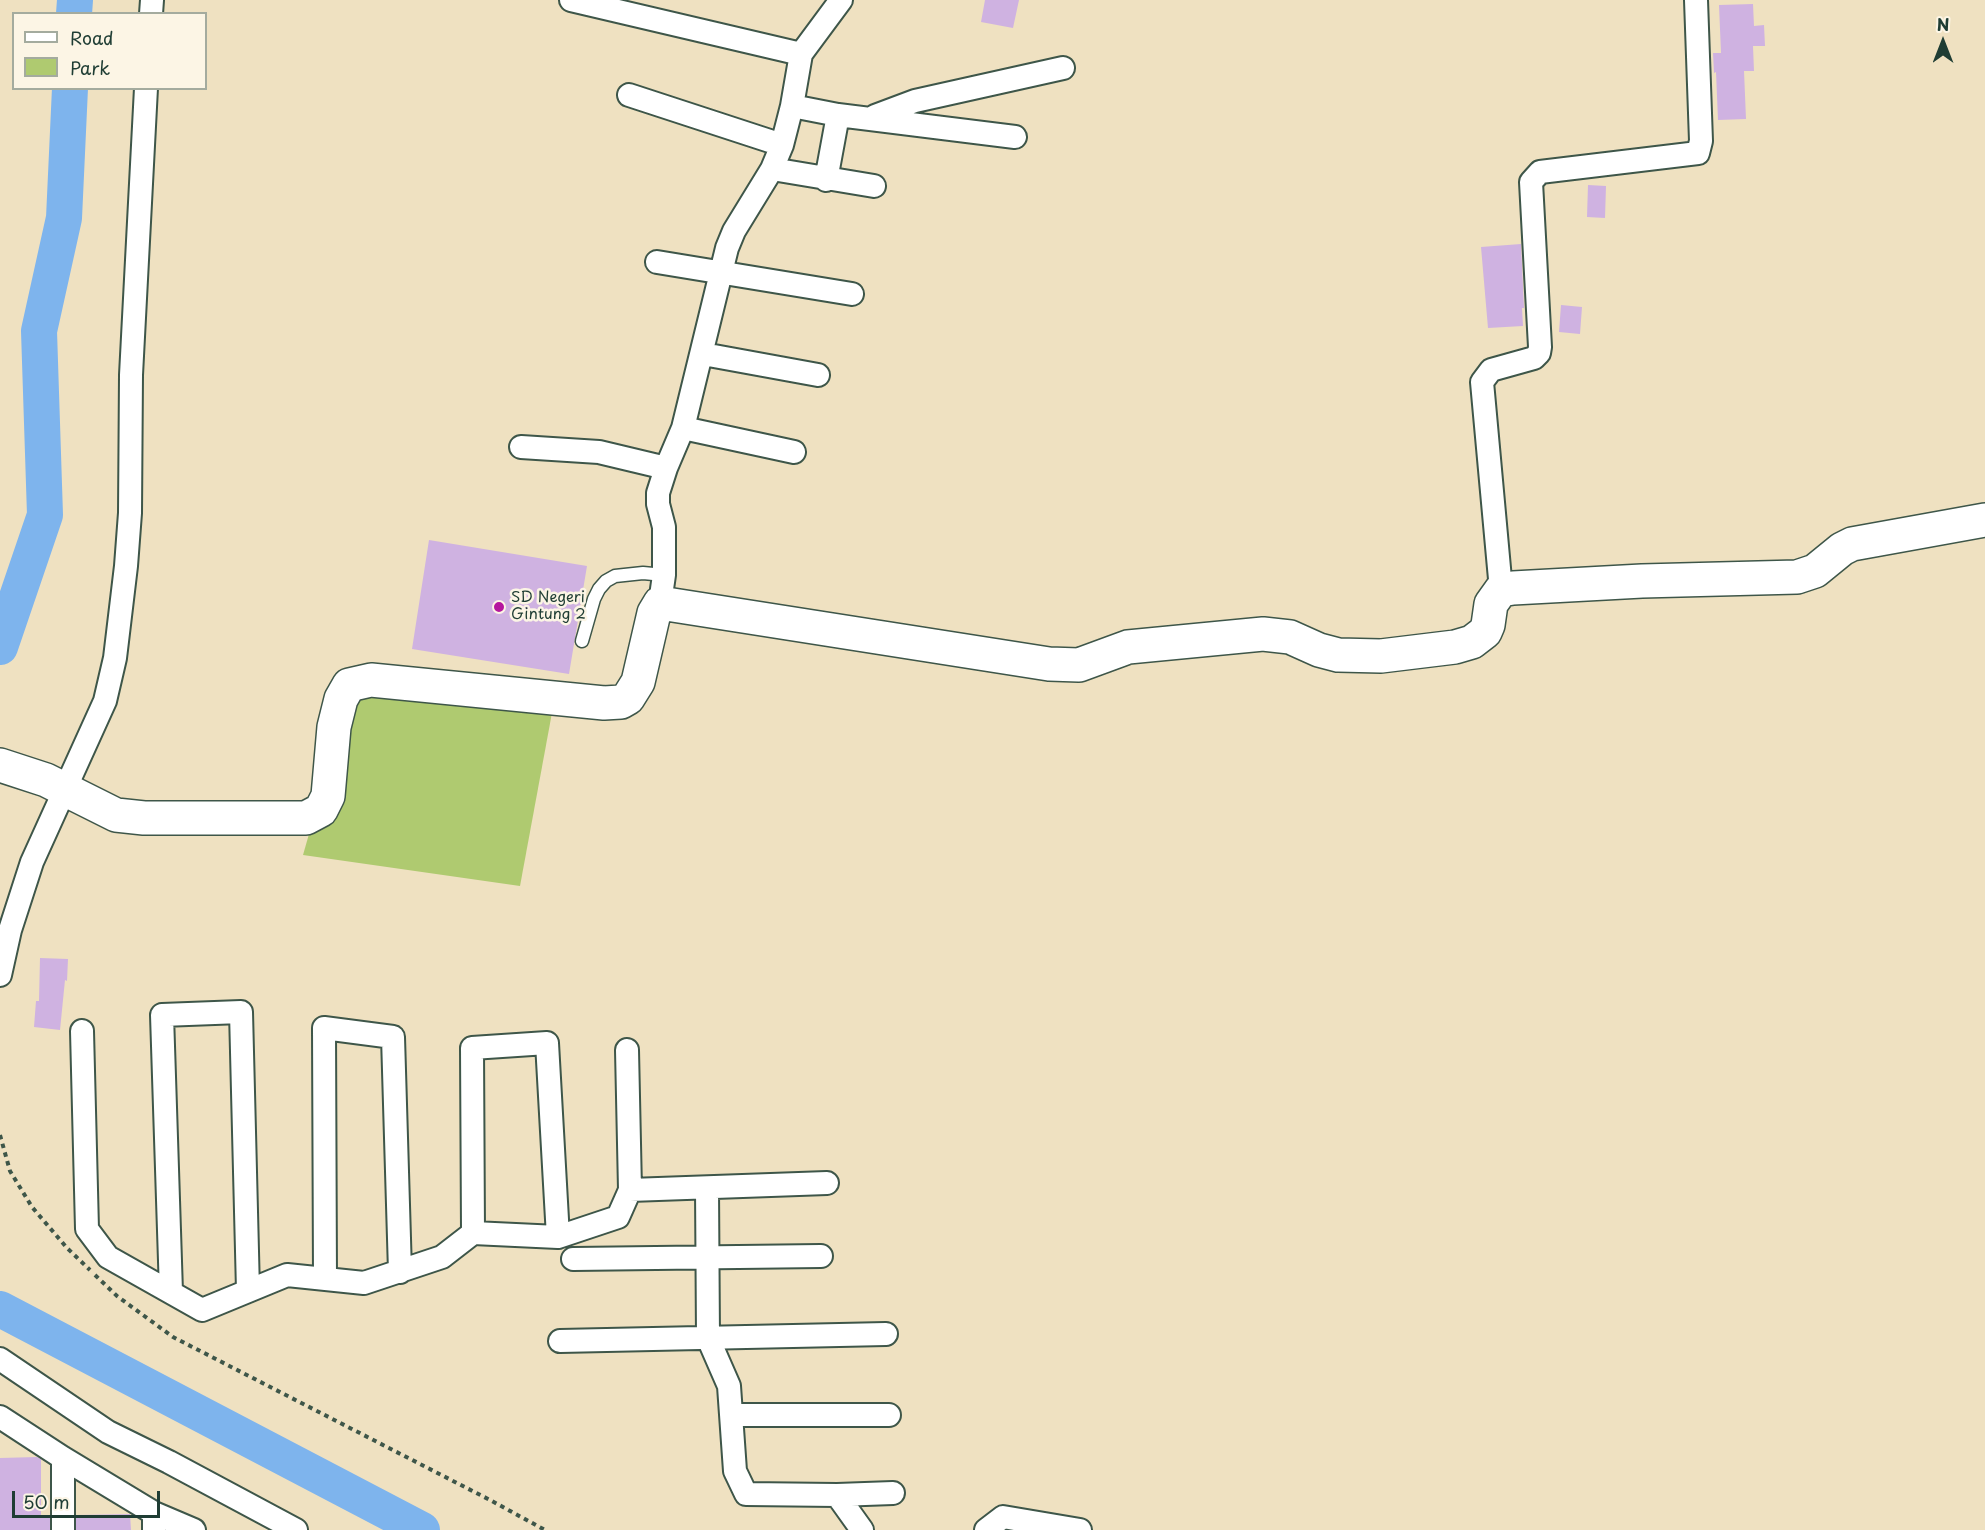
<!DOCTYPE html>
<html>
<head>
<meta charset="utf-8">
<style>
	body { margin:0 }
	#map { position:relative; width:1985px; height:1530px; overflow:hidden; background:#efe1c1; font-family:"Playpen Sans",sans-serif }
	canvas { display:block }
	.legend { position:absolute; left:12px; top:12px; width:195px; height:78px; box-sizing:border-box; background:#fcf5e5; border:2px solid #a4ab9e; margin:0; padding:8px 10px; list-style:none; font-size:18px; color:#1f3d34 }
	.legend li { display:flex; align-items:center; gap:12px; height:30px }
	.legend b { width:30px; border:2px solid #a4ab9e }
	.north { position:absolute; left:1913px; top:12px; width:60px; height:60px; -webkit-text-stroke:4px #fcf5e5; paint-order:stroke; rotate:0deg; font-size:16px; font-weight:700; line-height:24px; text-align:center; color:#1f3d34 }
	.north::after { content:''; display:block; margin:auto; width:21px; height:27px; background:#1f3d34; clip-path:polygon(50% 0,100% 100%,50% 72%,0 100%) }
	.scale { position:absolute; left:12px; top:1491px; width:148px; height:27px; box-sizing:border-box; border:3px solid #1f3d34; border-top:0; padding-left:8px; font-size:18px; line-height:21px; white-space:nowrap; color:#1f3d34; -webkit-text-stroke:4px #fcf5e5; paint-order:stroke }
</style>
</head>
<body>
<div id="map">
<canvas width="1985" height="1530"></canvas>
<ul class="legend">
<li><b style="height:8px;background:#fff"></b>Road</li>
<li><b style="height:16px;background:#afca70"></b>Park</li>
</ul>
<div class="north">N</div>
<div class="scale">50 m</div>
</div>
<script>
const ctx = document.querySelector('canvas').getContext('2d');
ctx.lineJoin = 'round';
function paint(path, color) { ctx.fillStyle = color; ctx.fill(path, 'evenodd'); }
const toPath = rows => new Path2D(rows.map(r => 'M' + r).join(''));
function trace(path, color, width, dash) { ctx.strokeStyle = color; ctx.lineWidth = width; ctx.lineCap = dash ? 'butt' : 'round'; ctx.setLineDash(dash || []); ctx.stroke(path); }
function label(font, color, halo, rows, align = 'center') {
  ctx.font = font + ' "Playpen Sans",sans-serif'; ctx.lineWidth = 5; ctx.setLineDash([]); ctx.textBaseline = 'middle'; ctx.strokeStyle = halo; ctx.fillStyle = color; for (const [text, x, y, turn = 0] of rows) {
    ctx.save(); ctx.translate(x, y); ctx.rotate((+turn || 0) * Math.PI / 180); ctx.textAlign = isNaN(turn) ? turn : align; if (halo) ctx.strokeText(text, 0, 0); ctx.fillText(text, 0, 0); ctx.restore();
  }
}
paint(toPath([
	[355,673,556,691,520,886,303,855]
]), '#afca70');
trace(toPath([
	[74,14,75,0],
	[0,647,45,515,39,331,64,218,70,88],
	[0,1309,422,1530]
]), '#7eb4ed', 36);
paint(toPath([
	[985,0,1019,0,1013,28,981,22],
	[1753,4,1754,26,1764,25,1765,46,1753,46,1754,71,1744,71,1746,119,1718,120,1716,72,1714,73,1713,53,1721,53,1719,5],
	[1588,185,1606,186,1605,218,1587,217],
	[1521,244,1524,308,1522,308,1523,326,1488,328,1481,247],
	[1561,305,1582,307,1580,334,1559,332],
	[429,540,587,566,569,674,412,649],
	[40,958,68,959,67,981,65,980,60,1030,34,1027,36,1001,39,1001],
	[37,1457,41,1459,41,1516,50,1516,50,1530,0,1530,0,1458],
	[130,1514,131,1530,76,1530,76,1515]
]), '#cfb2e1');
const lane = toPath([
	[582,641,594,599,599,589,606,581,615,576,643,573,664,575]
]);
const street = toPath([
	[571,0,801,54],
	[151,14,152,0],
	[629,95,782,145],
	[792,106,838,115,1015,137],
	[875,116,915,101,1063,68],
	[772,169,874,186],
	[826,180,838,115],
	[657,262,852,294],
	[703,354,818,375],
	[683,428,794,452],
	[521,447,599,452,666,468],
	[1501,590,1482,382,1491,370,1534,358,1539,353,1540,347,1531,182,1540,172,1698,153,1701,141,1696,0],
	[660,603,664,575,664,527,658,504,658,493,666,468,683,428,727,248,734,231,772,169,782,145,792,106,801,54,841,0],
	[0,975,10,930,32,862,105,701,115,658,126,566,130,513,131,375,146,88],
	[82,1031,87,1229,108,1257,202,1310,287,1275,364,1283,442,1257,473,1233,558,1237,618,1217,630,1190,827,1183],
	[627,1050,630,1190],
	[707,1188,708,1338,729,1386,735,1471,746,1494,837,1495,862,1530],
	[473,1233,472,1048,547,1043,558,1237],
	[573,1259,821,1256],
	[325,1279,324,1028,393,1037,400,1272],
	[171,1292,162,1015,241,1012,248,1291],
	[560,1341,886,1334],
	[0,1359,108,1432,169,1462,296,1530],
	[731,1415,889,1415],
	[0,1417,63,1458,154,1513],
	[63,1458,63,1530],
	[837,1495,893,1493],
	[154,1530,154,1513,194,1530],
	[986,1530,1003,1517,1080,1530]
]);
const secondary = toPath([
	[0,765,46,780,116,815,144,818,306,818,321,810,328,796,334,727,341,699,349,685,371,680,604,703,621,702,628,698,638,682,654,613,660,603,1049,664,1079,665,1128,647,1263,634,1290,637,1319,650,1338,655,1381,656,1455,647,1472,642,1485,632,1488,625,1491,604,1501,590,1513,588,1642,581,1797,577,1815,571,1842,549,1852,544,1985,520]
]);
trace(lane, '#3e5649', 15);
trace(street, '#3e5649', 26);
trace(secondary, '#3e5649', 36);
trace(toPath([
	[0,1135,10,1171,32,1207,67,1248,90,1270],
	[95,1275,117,1296,173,1337,490,1500,545,1530]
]), '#3e5649', 4, [4.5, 4.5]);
trace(lane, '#fff', 12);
trace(street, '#fff', 22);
trace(secondary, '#fff', 33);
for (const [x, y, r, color] of [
	[499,607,6,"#b5179e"]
]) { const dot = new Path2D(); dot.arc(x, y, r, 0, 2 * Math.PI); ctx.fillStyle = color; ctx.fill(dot); trace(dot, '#fcf5e5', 2); }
label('15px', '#1f3d34', '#fcf5e5', [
	["SD Negeri",511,598],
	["Gintung 2",511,615]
], 'left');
</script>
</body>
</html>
